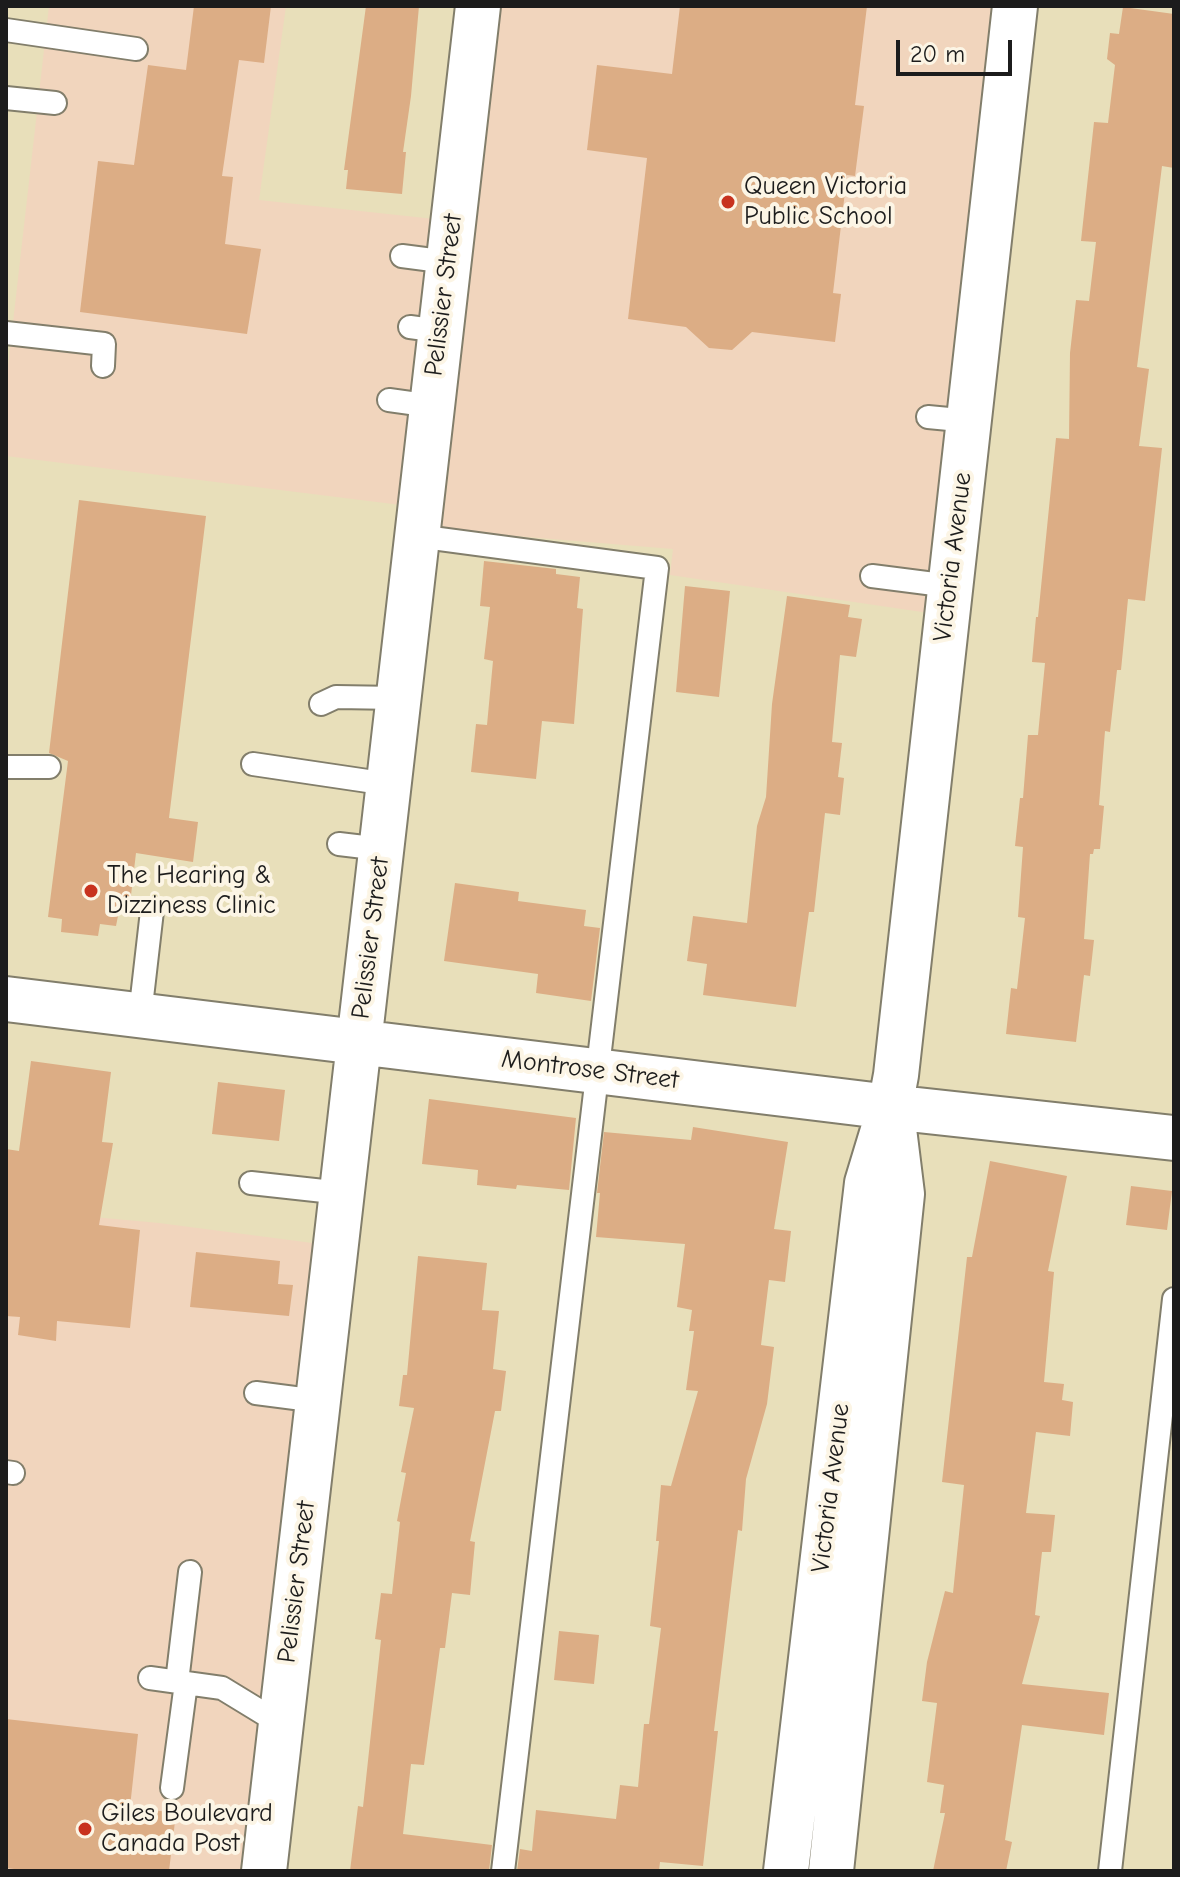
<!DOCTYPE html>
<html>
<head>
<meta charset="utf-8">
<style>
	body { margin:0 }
	#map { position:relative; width:1180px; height:1877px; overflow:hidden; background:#e8dfba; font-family:"Comic Neue",sans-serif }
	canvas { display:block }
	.frame { position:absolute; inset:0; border:8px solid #1c1c1c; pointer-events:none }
	.scale { position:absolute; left:896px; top:40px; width:116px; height:36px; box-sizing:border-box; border:4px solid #1c1c1c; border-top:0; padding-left:10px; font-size:24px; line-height:28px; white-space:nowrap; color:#1c1c1c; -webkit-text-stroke:6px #fcf5e5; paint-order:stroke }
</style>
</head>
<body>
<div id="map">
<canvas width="1180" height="1877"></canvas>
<div class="frame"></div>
<div class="scale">20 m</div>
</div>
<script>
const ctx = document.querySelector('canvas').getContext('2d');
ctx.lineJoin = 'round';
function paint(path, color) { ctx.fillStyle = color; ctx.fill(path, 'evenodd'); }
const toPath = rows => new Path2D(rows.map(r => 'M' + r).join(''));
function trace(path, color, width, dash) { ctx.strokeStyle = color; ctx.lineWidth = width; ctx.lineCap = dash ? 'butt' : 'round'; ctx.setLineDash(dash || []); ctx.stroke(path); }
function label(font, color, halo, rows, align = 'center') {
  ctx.font = font + ' "Comic Neue",sans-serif'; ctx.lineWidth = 8; ctx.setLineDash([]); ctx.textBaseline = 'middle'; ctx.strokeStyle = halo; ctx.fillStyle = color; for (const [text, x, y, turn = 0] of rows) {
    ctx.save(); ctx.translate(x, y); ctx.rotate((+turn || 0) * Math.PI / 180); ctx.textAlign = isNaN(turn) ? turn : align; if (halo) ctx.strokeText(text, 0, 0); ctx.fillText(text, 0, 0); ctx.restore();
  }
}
paint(toPath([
	[49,6,286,6,259,200,434,219,401,505,6,456,6,384],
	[500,6,1001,6,929,613,670,575,673,549,442,530],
	[6,1209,159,1223,320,1244,248,1871,6,1871]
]), '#f1d5bd');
paint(toPath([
	[194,6,271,6,264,63,239,60,222,176,233,177,225,244,261,249,247,334,80,312,98,161,134,165,148,65,186,70],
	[366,6,419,6,411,96,403,152,406,152,402,194,346,189,348,170,344,170],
	[680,6,867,6,855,105,864,106,855,176,847,175,833,293,841,294,835,342,752,332,732,350,709,348,686,327,628,319,647,158,587,150,597,65,672,74],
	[1123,7,1174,14,1174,168,1162,166,1137,367,1149,369,1139,446,1162,448,1145,601,1128,599,1121,670,1117,670,1110,732,1105,731,1099,805,1104,806,1100,849,1094,849,1093,854,1090,854,1084,939,1094,940,1090,976,1084,975,1076,1042,1006,1034,1011,988,1017,989,1025,918,1018,917,1023,847,1015,846,1020,798,1023,798,1028,735,1038,735,1045,663,1032,662,1036,617,1038,617,1056,438,1069,439,1070,353,1076,300,1089,301,1096,242,1081,241,1094,122,1108,123,1115,65,1107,59,1110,33,1119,34],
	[79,500,206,516,169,818,198,822,193,862,136,853,129,912,119,911,116,926,100,924,98,936,61,932,62,919,48,917,68,761,49,753],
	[484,561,556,569,556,574,580,577,577,608,583,609,574,724,542,721,536,779,471,772,476,724,487,725,493,661,484,659,490,607,480,606],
	[685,586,730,591,719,697,676,692],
	[787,596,850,605,848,617,862,619,856,657,840,655,832,742,842,743,838,777,844,778,840,815,825,813,814,912,809,912,796,1007,703,995,707,964,687,961,693,916,747,923,757,826,766,797,772,704],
	[455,883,519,892,518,901,586,910,584,926,600,928,591,1001,536,993,538,974,444,961],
	[31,1061,111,1072,102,1142,113,1143,99,1225,140,1230,130,1328,57,1321,56,1341,18,1335,20,1317,6,1316,6,1149,19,1151],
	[218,1082,285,1090,279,1141,212,1134],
	[429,1099,576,1118,569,1190,517,1185,516,1189,477,1185,478,1170,422,1164],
	[693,1127,788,1142,774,1229,791,1231,785,1282,769,1280,761,1345,774,1347,767,1404,746,1479,742,1531,738,1530,714,1731,718,1731,703,1866,660,1862,659,1871,517,1871,520,1849,532,1851,536,1810,616,1819,620,1785,638,1787,644,1724,649,1724,661,1628,650,1626,659,1541,656,1541,661,1485,671,1486,698,1391,686,1390,694,1331,689,1331,692,1310,677,1307,685,1244,596,1237,600,1193,597,1193,604,1132,691,1140],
	[990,1161,1067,1176,1048,1271,1054,1272,1044,1382,1064,1384,1062,1400,1073,1402,1070,1436,1036,1432,1026,1513,1055,1515,1051,1552,1042,1552,1035,1615,1040,1616,1022,1684,1109,1693,1104,1735,1022,1725,1005,1840,1012,1842,1006,1871,933,1871,945,1813,940,1813,944,1785,927,1782,937,1703,922,1701,927,1662,945,1591,953,1593,964,1485,942,1482,967,1257,972,1257],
	[1131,1186,1172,1191,1167,1230,1126,1225],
	[196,1252,280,1261,278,1284,293,1285,289,1316,190,1307],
	[418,1256,487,1263,482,1310,499,1311,493,1369,506,1371,501,1411,495,1411,470,1541,475,1542,470,1595,452,1593,445,1648,440,1648,424,1765,411,1764,403,1834,492,1845,489,1871,350,1871,358,1806,363,1807,381,1640,375,1639,381,1593,392,1594,400,1522,397,1521,406,1473,401,1472,414,1408,399,1406,403,1375,407,1375],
	[559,1631,599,1635,594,1684,554,1680],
	[6,1719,138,1734,130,1807,176,1813,169,1871,30,1871,6,1868]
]), '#dcad85');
const lane = toPath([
	[6,30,136,49],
	[6,98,55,103],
	[402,256,448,262],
	[410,327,440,331],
	[6,333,104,344,103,366],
	[389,400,432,406],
	[928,417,970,421],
	[417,536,657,568,503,1871],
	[872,576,950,586],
	[321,704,336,697,398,698],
	[253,764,388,784],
	[6,767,49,767],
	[339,844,381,849],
	[140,1015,152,911],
	[251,1183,342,1193],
	[256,1393,318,1401],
	[6,1472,13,1473],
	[150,1678,222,1688,281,1724],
	[177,1682,190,1572],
	[172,1788,186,1683],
	[1110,1871,1174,1299]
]);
const street = toPath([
	[6,999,890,1107,1174,1138],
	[264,1871,478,6],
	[786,1871,867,1183,890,1107,896,1075,1015,6],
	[831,1871,902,1194,893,1121]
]);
trace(lane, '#827e6b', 26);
trace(street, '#827e6b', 48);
trace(lane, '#fff', 22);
trace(street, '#fff', 44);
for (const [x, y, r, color] of [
	[728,202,8,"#c8321e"],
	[91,891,8,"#c8321e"],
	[85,1829,8,"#c8321e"]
]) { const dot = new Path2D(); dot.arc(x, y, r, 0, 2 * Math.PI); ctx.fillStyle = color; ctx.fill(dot); trace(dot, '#fcf5e5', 3); }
label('26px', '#1c1c1c', '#fcf5e5', [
	["Queen Victoria",744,187],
	["Public School",744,217],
	["The Hearing &",107,876],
	["Dizziness Clinic",107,906],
	["Giles Boulevard",101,1814],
	["Canada Post",101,1844]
], 'left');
label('26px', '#1c1c1c', '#fcf5e5', [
	["Pelissier Street",444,295,-83],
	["Victoria Avenue",953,557,-83],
	["Pelissier Street",371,938,-83],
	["Montrose Street",590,1070,7],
	["Victoria Avenue",831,1488,-83],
	["Pelissier Street",297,1582,-83]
]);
</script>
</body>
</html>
